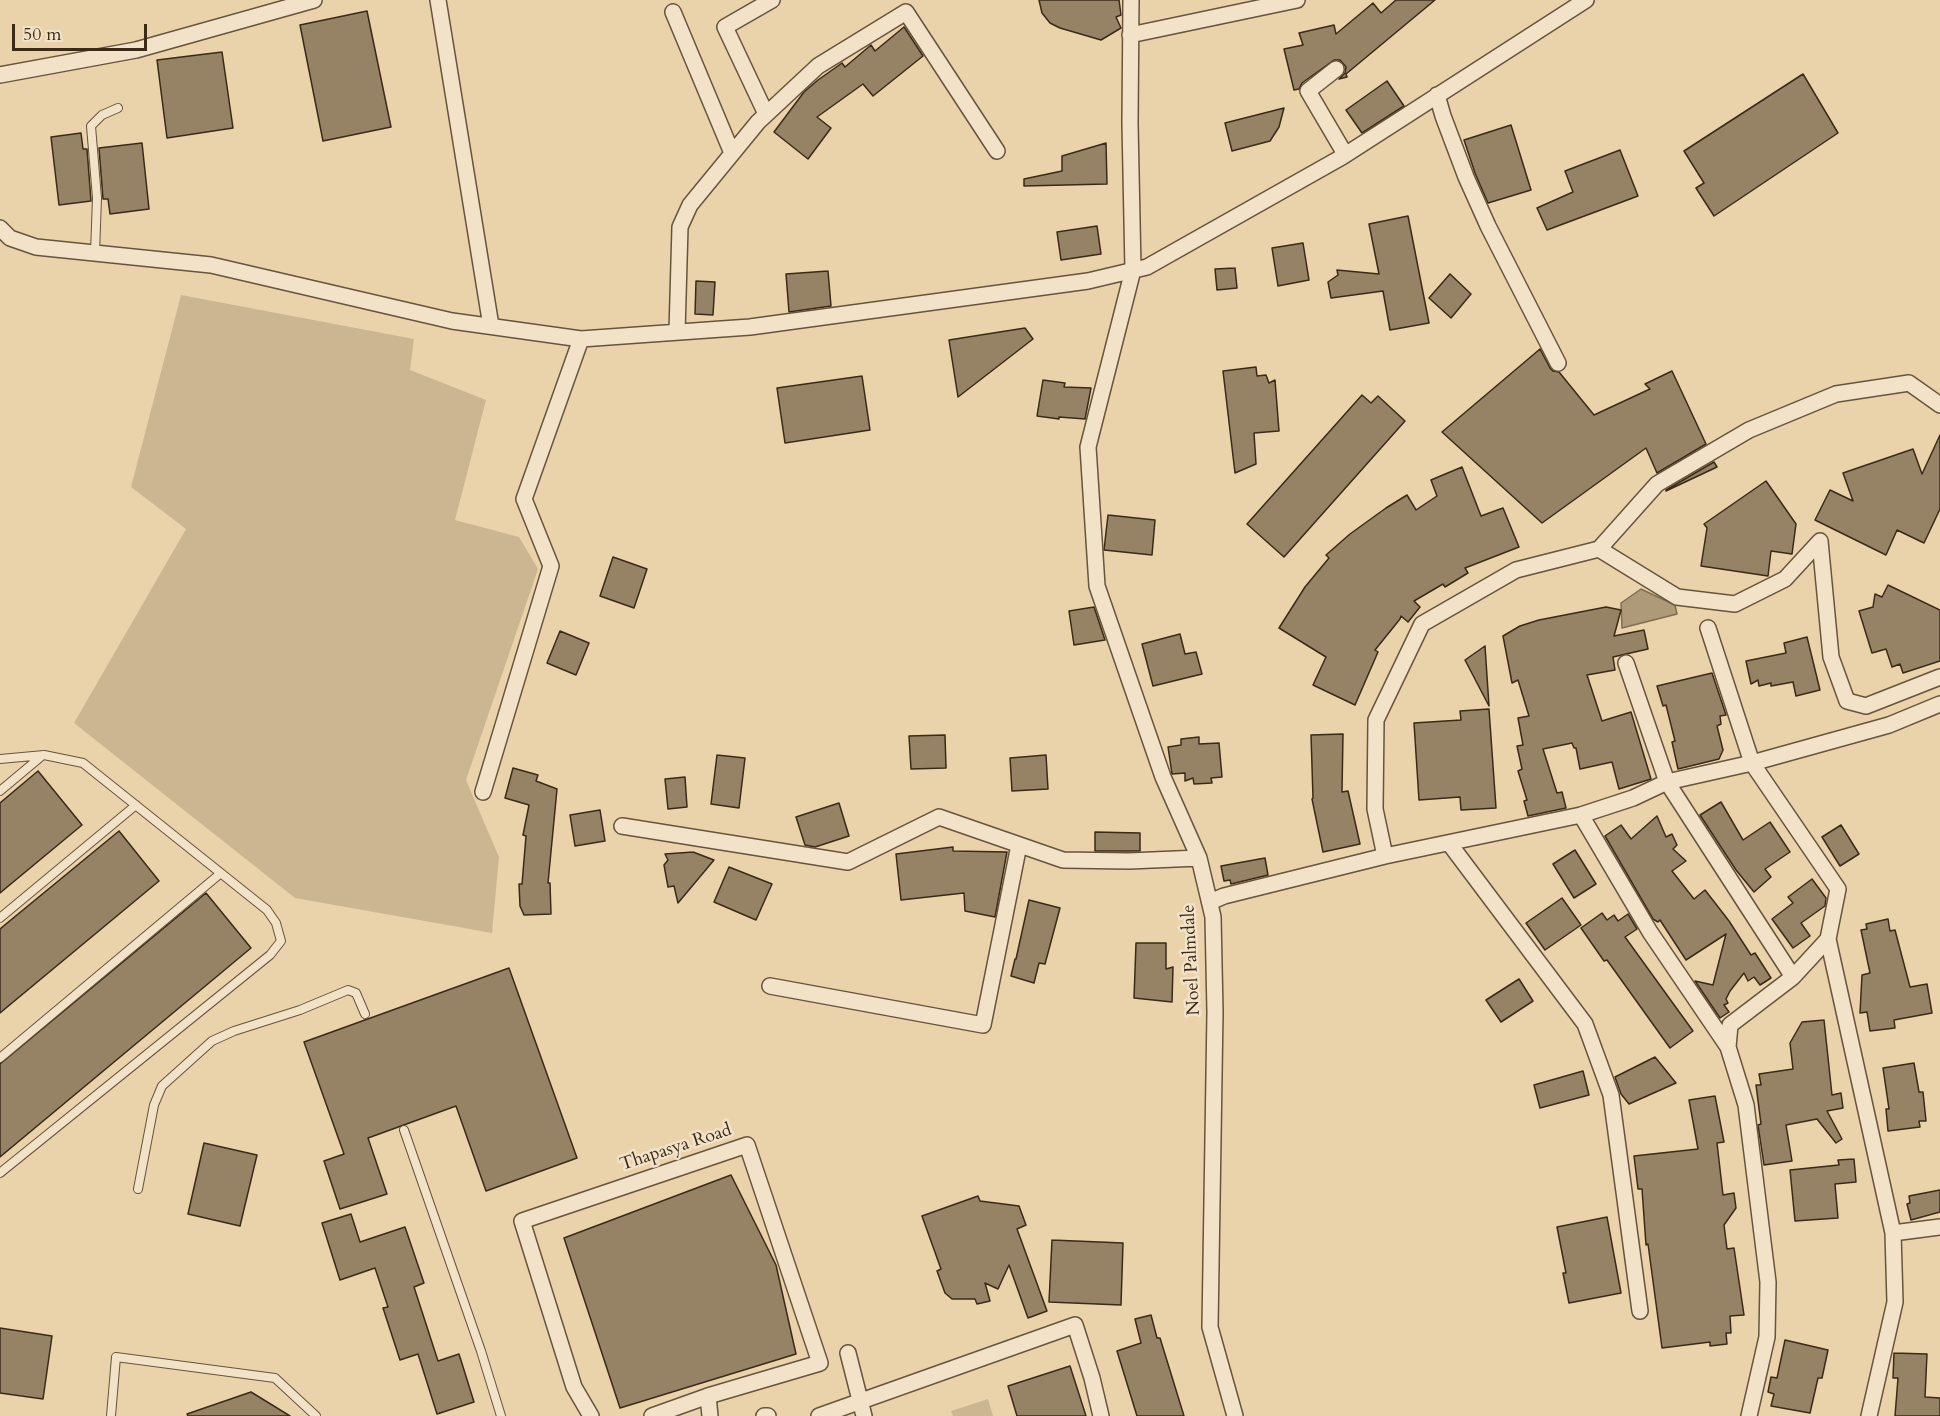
<!DOCTYPE html>
<html>
<head>
<meta charset="utf-8">
<style>
	body { margin:0 }
	#map { position:relative; width:1940px; height:1416px; overflow:hidden; background:#ead3ab; font-family:Cardo,serif }
	canvas { display:block }
	.scale { position:absolute; left:12px; top:24px; width:135px; height:27px; box-sizing:border-box; border:3px solid #3a2a17; border-top:0; padding-left:8px; font-size:18px; line-height:21px; white-space:nowrap; color:#3a2a17; -webkit-text-stroke:4px #f1e2c8; paint-order:stroke }
</style>
</head>
<body>
<div id="map">
<canvas width="1940" height="1416"></canvas>
<div class="scale">50 m</div>
</div>
<script>
const ctx = document.querySelector('canvas').getContext('2d');
ctx.lineJoin = 'round';
function paint(path, color) { ctx.fillStyle = color; ctx.fill(path, 'evenodd'); }
const toPath = rows => new Path2D(rows.map(r => 'M' + r).join(''));
function trace(path, color, width, dash) { ctx.strokeStyle = color; ctx.lineWidth = width; ctx.lineCap = dash ? 'butt' : 'round'; ctx.setLineDash(dash || []); ctx.stroke(path); }
function label(font, color, halo, rows, align = 'center') {
  ctx.font = font + ' Cardo,serif'; ctx.lineWidth = 5; ctx.setLineDash([]); ctx.textBaseline = 'middle'; ctx.strokeStyle = halo; ctx.fillStyle = color; for (const [text, x, y, turn = 0] of rows) {
    ctx.save(); ctx.translate(x, y); ctx.rotate((+turn || 0) * Math.PI / 180); ctx.textAlign = isNaN(turn) ? turn : align; if (halo) ctx.strokeText(text, 0, 0); ctx.fillText(text, 0, 0); ctx.restore();
  }
}
paint(toPath([
	[181,295,414,339,410,370,486,400,455,520,519,537,538,569,466,780,499,857,492,933,295,898,74,723,186,529,131,487],
	[988,1399,993,1416,953,1416,951,1411]
]), '#ccb692');
const water = toPath([
	[1641,589,1675,605,1677,614,1622,628,1621,603,1641,589]
]);
paint(water, '#ae9a79');
trace(water, '#806d52', 1.5);
const building = toPath([
	[1039,0,1119,0,1121,15,1116,17,1121,28,1101,40,1060,28,1050,23,1042,13,1039,0],
	[1396,0,1435,0,1346,74,1347,77,1339,79,1345,73,1346,67,1340,60,1334,60,1302,83,1299,89,1294,90,1284,49,1303,45,1299,33,1334,25,1336,34,1373,3,1381,13,1396,0],
	[367,11,391,127,323,141,300,25,367,11],
	[904,27,923,56,873,96,863,84,817,117,831,128,808,159,774,132,804,92,818,80,842,63,845,67,871,45,875,51,904,27],
	[222,52,233,128,167,138,157,60,222,52],
	[1803,74,1838,133,1714,216,1696,188,1704,183,1684,151,1803,74],
	[1387,81,1404,106,1362,133,1346,110,1387,81],
	[1284,108,1279,127,1270,141,1232,151,1225,123,1284,108],
	[1511,125,1531,190,1488,203,1475,173,1464,140,1511,125],
	[81,133,83,149,87,149,91,201,59,205,51,137,81,133],
	[142,143,149,209,110,214,108,199,103,199,99,148,142,143],
	[1106,143,1107,184,1024,186,1024,179,1062,171,1062,156,1106,143],
	[1620,150,1638,196,1547,230,1537,208,1573,192,1565,171,1620,150],
	[1408,216,1429,323,1390,330,1383,291,1331,298,1328,282,1338,275,1337,270,1379,274,1369,224,1408,216],
	[1097,226,1101,254,1061,260,1057,232,1097,226],
	[1303,243,1309,280,1278,286,1272,248,1303,243],
	[1235,268,1237,288,1217,290,1215,269,1235,268],
	[828,271,831,306,789,312,786,274,828,271],
	[1450,274,1471,294,1451,318,1429,298,1450,274],
	[696,281,715,282,713,315,695,314,696,281],
	[1025,328,1033,339,958,397,949,340,1025,328],
	[1540,349,1550,368,1553,371,1559,372,1594,415,1650,389,1645,384,1672,371,1706,444,1657,473,1646,448,1542,523,1442,432,1540,349],
	[1256,367,1257,376,1266,375,1269,383,1275,380,1279,431,1254,433,1256,464,1235,473,1223,371,1256,367],
	[862,376,870,430,785,443,777,388,862,376],
	[1043,380,1065,383,1064,387,1091,388,1085,419,1059,417,1059,419,1037,416,1043,380],
	[1362,395,1371,403,1378,396,1405,421,1284,557,1247,524,1362,395],
	[1940,435,1940,509,1924,543,1897,530,1886,555,1815,520,1830,490,1853,501,1843,473,1913,449,1922,474,1940,435],
	[1714,462,1717,467,1666,491,1666,490,1714,462],
	[1462,467,1481,516,1503,508,1519,547,1465,568,1468,573,1445,587,1443,584,1414,601,1420,607,1408,622,1401,616,1400,619,1375,650,1378,652,1355,705,1313,685,1326,657,1279,628,1305,587,1329,558,1326,555,1350,534,1386,508,1407,495,1416,510,1437,496,1431,480,1462,467],
	[1766,481,1796,524,1792,554,1771,551,1768,576,1701,566,1707,528,1704,524,1766,481],
	[1108,515,1155,520,1152,555,1104,550,1108,515],
	[613,557,647,569,634,608,600,596,613,557],
	[1888,585,1940,610,1940,661,1903,673,1900,664,1892,667,1886,649,1872,653,1859,611,1873,607,1875,594,1882,597,1888,585],
	[1094,607,1105,640,1074,645,1069,611,1094,607],
	[1606,607,1621,610,1614,636,1644,630,1648,649,1613,657,1615,670,1587,675,1602,721,1631,712,1651,779,1619,789,1612,762,1580,769,1576,748,1574,748,1572,743,1543,749,1557,793,1562,792,1566,808,1528,816,1524,801,1527,800,1518,771,1522,769,1517,746,1523,745,1518,718,1529,716,1518,680,1512,683,1503,636,1520,626,1539,620,1606,607],
	[560,631,589,643,576,675,547,663,560,631],
	[1180,634,1185,654,1196,652,1202,674,1153,686,1142,644,1180,634],
	[1807,637,1820,690,1796,696,1793,682,1771,686,1771,683,1759,686,1758,680,1751,684,1746,661,1786,653,1784,643,1807,637],
	[1485,646,1489,706,1465,660,1485,646],
	[1712,673,1726,715,1720,716,1721,724,1717,726,1723,750,1719,759,1678,769,1672,742,1675,741,1666,705,1663,706,1657,686,1712,673],
	[1489,709,1496,808,1461,810,1460,797,1419,800,1414,723,1461,720,1460,711,1489,709],
	[1343,734,1342,792,1348,791,1360,844,1323,852,1312,799,1313,798,1311,735,1343,734],
	[945,735,946,768,911,769,909,736,945,735],
	[1199,737,1199,744,1219,743,1222,777,1211,778,1212,783,1194,784,1193,778,1185,781,1185,773,1172,774,1168,747,1181,745,1181,739,1199,737],
	[717,755,745,758,739,808,711,804,717,755],
	[1046,755,1048,789,1012,791,1010,758,1046,755],
	[513,768,538,775,536,781,557,789,548,883,550,883,551,914,524,915,520,906,519,884,522,884,526,836,523,835,529,805,505,798,513,768],
	[38,771,82,825,0,893,0,803,38,771],
	[685,777,687,807,668,809,665,779,685,777],
	[1721,802,1743,840,1770,822,1790,852,1765,869,1771,877,1754,892,1736,870,1700,815,1721,802],
	[839,803,849,836,815,847,805,845,796,817,839,803],
	[600,810,605,841,575,846,570,815,600,810],
	[1657,816,1666,837,1672,834,1677,845,1673,849,1686,861,1672,871,1694,899,1705,890,1729,921,1751,955,1755,953,1771,978,1760,985,1754,977,1748,981,1744,973,1730,991,1726,999,1728,1003,1724,1005,1729,1012,1720,1018,1695,981,1713,985,1726,934,1686,960,1660,920,1658,922,1653,919,1605,836,1621,825,1631,839,1657,816],
	[1841,825,1859,854,1840,866,1822,837,1841,825],
	[119,831,159,881,0,1013,0,929,119,831],
	[1095,832,1140,833,1140,851,1095,851,1095,832],
	[953,847,953,851,1007,852,995,917,965,911,964,893,901,900,896,854,953,847],
	[1575,850,1596,884,1574,898,1553,864,1575,850],
	[693,852,714,860,678,903,674,886,668,887,664,865,668,860,665,854,693,852],
	[1265,858,1268,875,1231,884,1230,880,1224,881,1221,866,1265,858],
	[729,867,772,884,756,920,714,902,729,867],
	[1812,879,1826,898,1825,906,1801,923,1810,936,1793,948,1772,919,1793,903,1788,897,1812,879],
	[206,893,251,948,0,1157,0,1064,206,893],
	[1562,898,1581,925,1545,950,1526,923,1562,898],
	[1029,900,1060,908,1045,964,1039,963,1034,983,1011,976,1015,959,1016,959,1029,900],
	[1602,913,1607,920,1614,915,1618,921,1628,914,1637,929,1625,937,1693,1031,1670,1048,1607,960,1604,961,1581,928,1602,913],
	[1888,919,1890,931,1895,930,1910,987,1927,984,1932,1013,1894,1020,1895,1028,1870,1031,1867,1012,1860,1013,1862,975,1870,973,1861,930,1867,929,1866,924,1888,919],
	[1136,943,1166,943,1166,969,1173,967,1172,1002,1134,998,1136,943],
	[509,968,577,1158,486,1191,456,1106,368,1138,387,1194,340,1209,324,1161,344,1154,304,1042,509,968],
	[1519,979,1533,1001,1501,1022,1486,1000,1519,979],
	[1824,1020,1832,1095,1841,1093,1843,1108,1827,1111,1842,1139,1836,1143,1817,1119,1786,1125,1792,1161,1764,1165,1758,1125,1761,1124,1756,1085,1761,1085,1759,1074,1793,1069,1790,1043,1802,1022,1824,1020],
	[1655,1057,1676,1083,1629,1104,1621,1094,1615,1077,1655,1057],
	[1914,1063,1919,1092,1923,1092,1926,1121,1919,1121,1920,1127,1888,1131,1886,1109,1889,1109,1883,1068,1914,1063],
	[1583,1071,1589,1095,1540,1108,1534,1085,1583,1071],
	[1715,1096,1724,1142,1717,1143,1723,1195,1734,1193,1736,1208,1724,1225,1727,1249,1734,1248,1744,1315,1730,1316,1731,1333,1726,1333,1727,1344,1710,1346,1710,1342,1662,1348,1648,1244,1646,1245,1642,1189,1638,1189,1634,1156,1698,1149,1689,1100,1715,1096],
	[204,1143,257,1155,240,1226,188,1214,204,1143],
	[1854,1159,1856,1182,1835,1184,1838,1218,1795,1221,1790,1170,1839,1165,1838,1160,1854,1159],
	[731,1175,776,1265,796,1354,620,1408,564,1238,731,1175],
	[1940,1190,1940,1212,1911,1220,1907,1204,1910,1203,1909,1196,1940,1190],
	[978,1196,980,1201,1019,1206,1026,1225,1017,1229,1047,1311,1028,1318,1009,1265,998,1289,985,1283,990,1301,977,1304,975,1299,952,1299,945,1293,937,1271,941,1269,922,1216,978,1196],
	[351,1214,360,1242,405,1227,424,1283,414,1287,438,1361,459,1354,474,1402,437,1414,418,1354,400,1360,383,1308,388,1307,375,1268,340,1280,322,1223,351,1214],
	[1607,1217,1621,1293,1569,1303,1563,1273,1566,1273,1557,1227,1607,1217],
	[1052,1240,1123,1243,1121,1305,1049,1302,1052,1240],
	[1151,1315,1157,1338,1160,1338,1184,1416,1137,1416,1117,1351,1141,1343,1135,1319,1151,1315],
	[0,1328,52,1336,43,1399,0,1393,0,1328],
	[1785,1340,1828,1350,1822,1378,1818,1378,1810,1413,1771,1406,1774,1394,1768,1392,1771,1377,1777,1378,1785,1340],
	[1894,1353,1927,1354,1925,1397,1940,1398,1940,1416,1895,1416,1898,1378,1893,1378,1894,1353],
	[1070,1366,1086,1416,1017,1416,1008,1386,1070,1366],
	[251,1392,290,1416,188,1416,187,1414,251,1392]
]);
paint(building, '#968264');
trace(building, '#3a2a17', 1.5);
const lane = toPath([
	[95,253,97,198,91,126,102,115,118,108],
	[0,759,44,755,83,763,267,910,276,923,281,941,270,955,0,1173],
	[0,791,43,755],
	[0,918,136,805],
	[0,1058,221,873],
	[404,1130,481,1351,501,1416],
	[138,1189,154,1105,162,1086,212,1041,234,1031,300,1010,348,990,356,993,365,1014],
	[111,1416,116,1357,275,1378,316,1416]
]);
const street = toPath([
	[438,0,491,326],
	[1131,0,1130,123,1133,270,1088,447,1097,586,1163,777,1199,858,1213,917,1215,1012,1210,1327,1235,1416],
	[673,12,732,153],
	[1130,35,1297,0],
	[1336,69,1308,91,1345,154],
	[0,75,136,50,314,0],
	[1437,95,1443,116,1466,177,1488,226,1558,363],
	[766,114,725,27,772,0],
	[0,228,10,238,36,247,211,265,452,321,581,339,750,327,1088,281,1147,267,1342,157,1586,0],
	[677,332,680,227,690,205,758,122,818,66,906,12,997,151],
	[1599,549,1677,597,1735,604,1785,579,1820,541,1831,657,1847,701,1866,706,1940,677],
	[1708,628,1752,763,1838,889,1828,939,1893,1233,1895,1302,1869,1416],
	[1626,663,1667,782,1793,977],
	[483,792,551,566,524,499,581,339],
	[1581,815,1650,932,1728,1047,1746,1105,1768,1282,1767,1337,1749,1416],
	[622,826,848,862,939,817,1063,860,1129,861,1199,858],
	[1449,843,1585,1024,1611,1095,1640,1311],
	[1385,856,1375,809,1376,720,1422,624,1516,570,1599,549,1657,484,1749,430,1836,394,1909,383,1940,405],
	[1210,902,1224,896,1385,856,1581,815,1633,798,1667,782,1752,763,1889,725,1940,704],
	[770,986,983,1025,1019,845],
	[1728,1047,1730,1025,1793,977,1828,939],
	[1893,1233,1940,1227],
	[848,1353,864,1416],
	[708,1396,710,1416],
	[591,1416,574,1387,522,1221,747,1145,820,1363,708,1396,652,1416],
	[764,1416,768,1416],
	[819,1416,1075,1325,1092,1378,1101,1416]
]);
trace(lane, '#66543c', 10);
trace(street, '#66543c', 18);
trace(lane, '#f1e2c8', 8);
trace(street, '#f1e2c8', 15);
label('18px', '#3a2a17', '#f1e2c8', [
	["Noel Palmdale",1192,960,-93],
	["Thapasya Road",676,1148,-18]
]);
</script>
</body>
</html>
